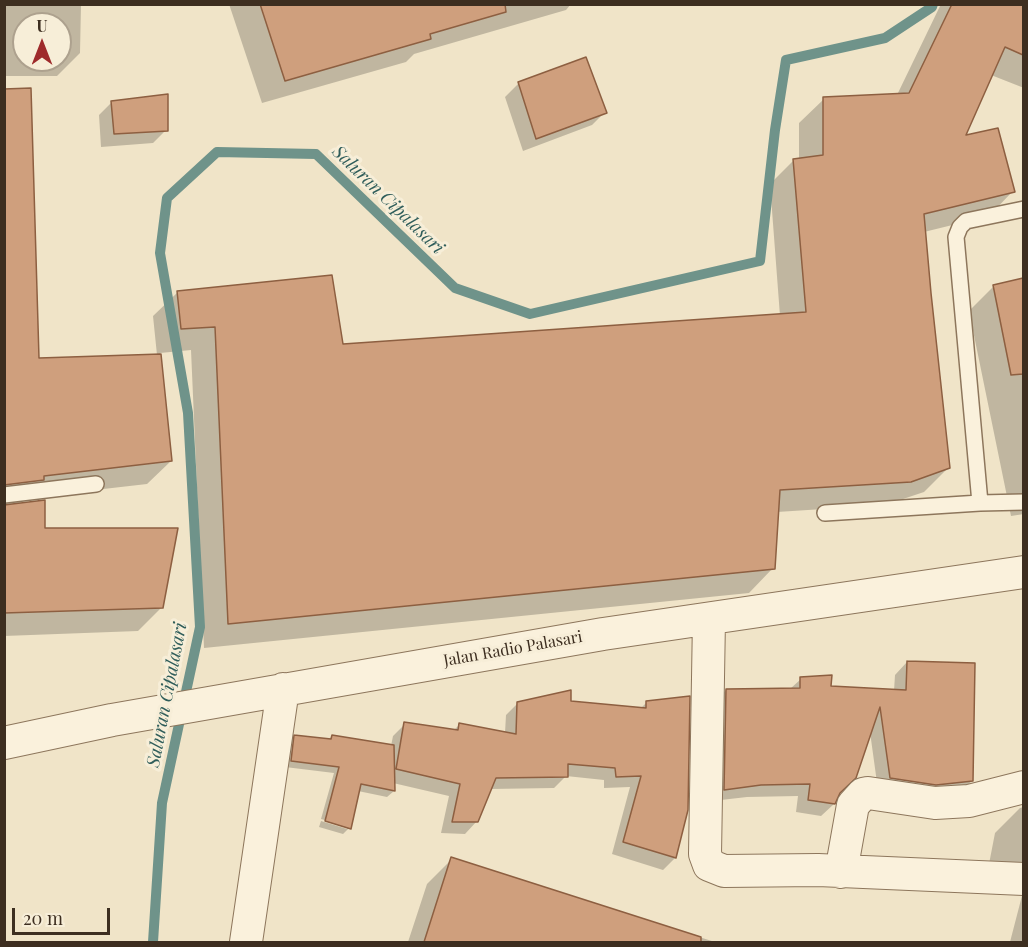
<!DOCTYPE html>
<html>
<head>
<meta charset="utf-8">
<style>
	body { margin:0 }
	#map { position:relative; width:1028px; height:947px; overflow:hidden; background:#f0e4c8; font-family:"Playfair Display",serif }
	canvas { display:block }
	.frame { position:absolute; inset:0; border:6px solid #3d2e20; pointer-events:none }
	.north { position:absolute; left:12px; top:12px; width:60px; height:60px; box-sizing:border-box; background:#f7eed8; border:2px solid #ada18e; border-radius:50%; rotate:0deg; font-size:16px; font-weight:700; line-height:24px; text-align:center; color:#3d2e20 }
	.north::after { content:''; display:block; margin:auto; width:21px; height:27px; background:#9e2a2b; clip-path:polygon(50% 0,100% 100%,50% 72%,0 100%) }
	.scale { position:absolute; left:12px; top:908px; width:98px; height:27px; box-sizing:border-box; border:3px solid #3d2e20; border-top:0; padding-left:8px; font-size:18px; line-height:21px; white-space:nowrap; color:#3d2e20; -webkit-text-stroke:4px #f7eed8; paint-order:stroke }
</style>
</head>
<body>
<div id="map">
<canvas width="1028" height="947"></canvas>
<div class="frame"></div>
<div class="north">U</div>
<div class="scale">20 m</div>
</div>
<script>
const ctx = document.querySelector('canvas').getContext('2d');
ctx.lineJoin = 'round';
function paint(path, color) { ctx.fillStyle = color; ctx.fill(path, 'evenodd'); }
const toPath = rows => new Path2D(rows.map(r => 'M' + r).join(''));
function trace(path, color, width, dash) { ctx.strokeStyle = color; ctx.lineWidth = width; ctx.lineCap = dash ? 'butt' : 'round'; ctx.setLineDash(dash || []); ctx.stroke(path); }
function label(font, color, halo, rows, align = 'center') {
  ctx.font = font + ' "Playfair Display",serif'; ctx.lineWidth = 6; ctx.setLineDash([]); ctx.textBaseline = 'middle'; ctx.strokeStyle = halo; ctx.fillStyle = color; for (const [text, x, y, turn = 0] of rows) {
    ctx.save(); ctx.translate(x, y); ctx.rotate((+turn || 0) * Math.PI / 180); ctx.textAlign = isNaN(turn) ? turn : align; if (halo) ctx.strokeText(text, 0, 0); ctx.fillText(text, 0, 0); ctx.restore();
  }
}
paint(toPath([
	[4,4,81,4,80,53,57,76,4,76],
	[24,24,60,24,60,60,24,60],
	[229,4,571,4,566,10,414,54,406,62,262,103],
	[941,4,1024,4,1024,88,991,75,963,137,1013,191,989,216,924,232,949,467,924,492,885,505,777,512,773,568,749,593,204,648,191,350,160,353,171,461,147,484,25,498,18,505,43,529,162,607,138,631,4,636,4,91,38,359,157,355,153,316,178,292,342,346,780,316,770,184,794,160,799,159,799,123,824,99,897,95],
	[585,59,605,112,592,125,523,151,505,97,518,84],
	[112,102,166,130,153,143,101,147,99,115],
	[1024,280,1024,514,1011,516,969,311,994,286],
	[907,662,972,781,959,793,878,790,870,732,833,797,834,804,821,816,796,812,798,796,747,797,712,801,714,703,726,690,790,689,801,679,830,687,894,691,895,675],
	[569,702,640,709,647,702,686,810,675,858,663,870,612,854,630,787,604,788,604,780,566,776,554,788,490,789,477,821,465,834,441,833,449,796,393,783,394,791,387,797,358,791,349,828,343,834,319,827,321,821,347,829,347,826,321,819,334,773,285,767,289,743,295,736,329,740,332,736,391,746,393,736,405,724,453,731,459,725,505,733,506,715,518,703],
	[1024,807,1024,868,989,864,995,833,1020,808],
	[452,859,715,942,408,942,427,884],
	[1024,888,1024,942,1010,942]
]), '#0003');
trace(toPath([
	[153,942,162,803,200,627,188,413,160,253,167,198,217,152,316,154,455,288,530,314,760,261,775,130,786,60,885,38,932,7,933,4]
]), '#6f938a', 10);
const building = toPath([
	[260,4,505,4,506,12,430,34,431,39,285,81,260,4],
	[952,4,1023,4,1023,55,1005,47,966,135,998,128,1015,192,924,214,931,293,950,468,911,482,780,490,775,569,228,624,215,327,181,329,177,291,332,275,343,344,806,312,793,159,823,155,823,97,909,93,952,4],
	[586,57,607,113,536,139,518,82,586,57],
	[31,88,39,358,161,354,172,461,44,476,44,480,4,485,4,89,31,88],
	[168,94,168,131,114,134,111,101,168,94],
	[1023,278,1023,374,1011,375,993,285,1023,278],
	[45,500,45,528,178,528,163,608,4,613,4,505,45,500],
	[907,661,975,663,973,781,936,785,890,778,880,707,856,778,840,793,835,804,808,800,810,784,761,785,724,790,726,689,800,688,800,677,832,675,831,686,906,690,907,661],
	[571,690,571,701,646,708,646,701,690,696,688,810,676,858,623,842,641,776,616,777,615,768,568,764,568,777,496,778,478,822,452,822,460,784,396,769,404,722,458,730,459,723,516,734,517,702,571,690],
	[294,735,331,739,332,735,394,745,395,791,361,784,351,829,325,821,339,767,291,761,294,735],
	[451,857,701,937,701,942,424,942,451,857]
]);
paint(building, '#cf9f7d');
trace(building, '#8d5f41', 1.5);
const service = toPath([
	[4,495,96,484],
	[980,503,956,237,960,227,966,221,1024,209],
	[825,513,980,503,1024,502]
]);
const minor = toPath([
	[709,619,705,854,709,865,724,871,818,870,1024,879],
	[4,743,112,720,603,634,1024,572],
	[841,872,853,805,863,794,868,793,935,803,969,801,1024,787],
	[246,942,283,689]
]);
trace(service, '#8d765c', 18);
trace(minor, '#8d765c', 34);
trace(service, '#faf1dc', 15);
trace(minor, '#faf1dc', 32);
label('16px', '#3d2e20', '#f7eed8', [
	["Jalan Radio Palasari",513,649,-10]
]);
label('italic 18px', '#2f5d5a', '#f7eed8', [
	["Saluran Cipalasari",388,200,44],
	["Saluran Cipalasari",167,695,-79]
]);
</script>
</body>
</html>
